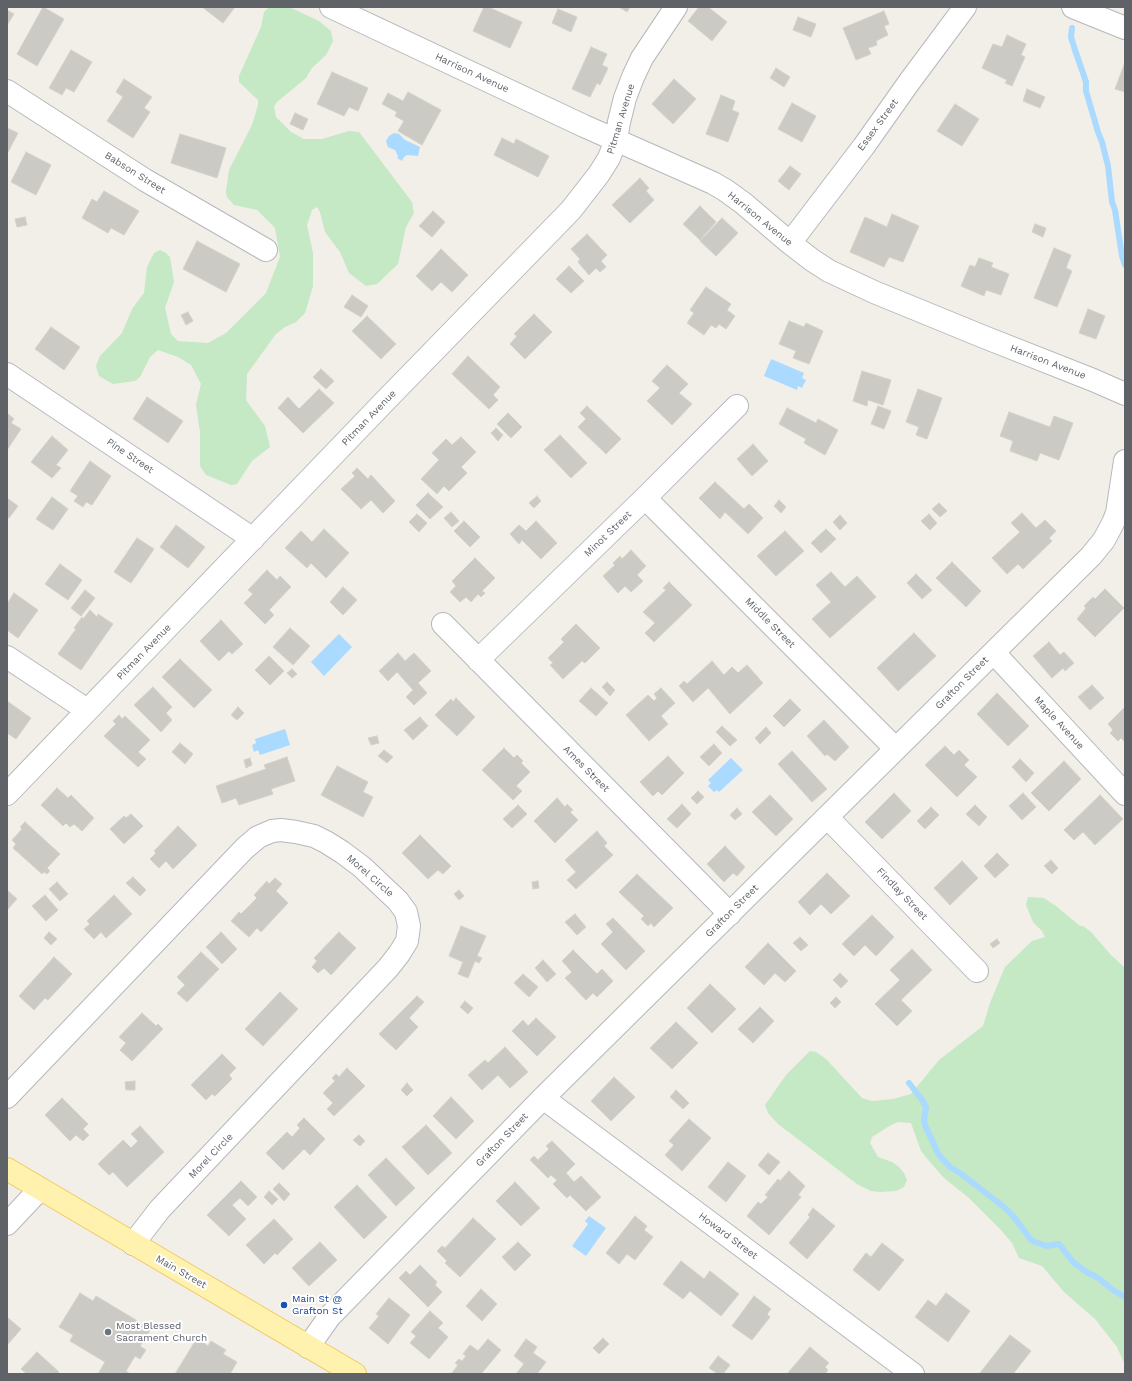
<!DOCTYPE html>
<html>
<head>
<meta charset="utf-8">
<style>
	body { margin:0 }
	#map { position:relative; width:1132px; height:1381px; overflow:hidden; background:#f1efe8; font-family:"Work Sans",sans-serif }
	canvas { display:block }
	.frame { position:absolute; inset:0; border:8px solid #5f6368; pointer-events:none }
</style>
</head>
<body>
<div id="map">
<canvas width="1132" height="1381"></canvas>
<div class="frame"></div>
</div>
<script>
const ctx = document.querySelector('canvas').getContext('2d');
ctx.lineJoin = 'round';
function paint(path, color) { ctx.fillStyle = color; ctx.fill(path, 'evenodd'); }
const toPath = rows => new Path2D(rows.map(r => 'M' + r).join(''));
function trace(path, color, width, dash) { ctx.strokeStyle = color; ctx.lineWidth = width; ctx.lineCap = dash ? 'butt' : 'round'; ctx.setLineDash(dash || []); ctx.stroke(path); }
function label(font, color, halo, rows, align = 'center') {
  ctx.font = font + ' "Work Sans",sans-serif'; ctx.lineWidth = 4; ctx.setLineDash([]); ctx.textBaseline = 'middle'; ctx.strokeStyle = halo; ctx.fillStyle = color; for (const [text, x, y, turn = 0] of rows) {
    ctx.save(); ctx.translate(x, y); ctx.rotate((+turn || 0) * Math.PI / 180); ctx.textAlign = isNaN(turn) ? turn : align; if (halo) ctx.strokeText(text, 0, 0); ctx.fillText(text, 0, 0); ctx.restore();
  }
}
paint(toPath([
	[269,7,289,7,319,21,331,31,333,41,326,55,312,68,306,78,277,102,274,107,276,117,291,132,304,139,322,139,349,131,359,132,412,202,414,213,406,227,398,264,377,284,366,286,349,273,340,252,325,232,320,212,317,207,312,210,307,225,313,253,313,286,305,313,296,322,285,327,276,334,247,374,246,400,265,426,270,447,252,461,237,484,231,485,206,475,200,466,200,432,196,405,201,384,191,365,178,357,158,350,150,357,140,377,135,381,113,384,99,376,96,366,100,356,122,333,132,309,144,293,147,267,154,253,160,250,166,253,170,257,174,282,165,308,171,334,178,341,208,343,226,333,266,293,280,257,275,228,257,210,234,205,227,197,226,192,229,170,252,125,258,105,258,100,239,82,239,76,261,27,264,12],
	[1028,897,1044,898,1056,906,1080,926,1083,926,1091,932,1111,955,1125,968,1125,1365,1117,1347,1095,1319,1064,1292,1042,1266,1019,1258,1012,1243,1000,1229,969,1198,944,1178,929,1161,921,1151,911,1123,898,1122,891,1125,872,1137,870,1143,878,1157,892,1162,899,1167,904,1173,907,1180,904,1187,896,1191,879,1192,871,1191,857,1184,778,1124,768,1113,765,1105,786,1075,810,1051,816,1052,826,1059,862,1098,872,1101,893,1099,911,1094,939,1060,983,1026,990,1003,1005,967,1032,941,1045,937,1042,931,1033,922,1026,905]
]), '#c5e8c5');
paint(toPath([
	[394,133,399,134,405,140,420,147,418,156,407,155,404,157,402,161,397,158,398,156,395,150,388,147,386,141,389,136],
	[771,359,804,373,802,378,806,380,802,388,798,386,797,390,764,376],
	[339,634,352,647,324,676,311,662],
	[285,729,290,745,260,755,258,750,254,752,252,745,256,743,255,739],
	[731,758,743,770,719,792,717,790,714,792,708,786,711,783,708,780],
	[589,1216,606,1228,586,1256,572,1246,588,1224,585,1221]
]), '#aadaff');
trace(toPath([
	[1072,28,1071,37,1075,50,1083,73,1086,82,1086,91,1098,132,1102,142,1108,166,1112,202,1115,210,1122,256,1125,265],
	[909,1083,923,1101,926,1108,924,1120,925,1125,937,1151,939,1155,950,1167,960,1173,1004,1207,1013,1216,1032,1241,1047,1246,1059,1244,1073,1262,1088,1273,1097,1277,1113,1290,1125,1297]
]), '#aadaff', 6);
const building = toPath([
	[43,7,64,19,37,66,17,54,43,7],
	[202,7,235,7,223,23,202,7],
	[484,7,488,7,522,22,510,48,473,31,484,7],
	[619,7,630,7,627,12,619,7],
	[699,7,708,7,727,22,712,41,688,21,699,7],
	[558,9,577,17,571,32,552,23,558,9],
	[7,10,14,14,7,25,7,10],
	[884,11,889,24,884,26,888,35,876,41,877,45,868,48,871,54,856,60,843,28,884,11],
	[798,17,816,24,811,37,793,30,798,17],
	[1007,35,1026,44,1021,55,1025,57,1012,86,1005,83,1007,80,982,68,993,44,1002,47,1007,35],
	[591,47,607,54,602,65,608,68,600,85,597,83,590,97,572,89,591,47],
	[71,50,92,62,74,92,66,88,62,95,49,88,71,50],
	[1124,65,1125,65,1125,92,1115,89,1124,65],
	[776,68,790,77,784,87,770,78,776,68],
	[332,72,368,88,358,111,349,107,344,116,317,104,332,72],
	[124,79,152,97,144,108,150,112,133,138,107,121,123,97,116,92,124,79],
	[674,79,696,99,673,124,652,104,674,79],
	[1027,89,1045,97,1040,108,1023,101,1027,89],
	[408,92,441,110,422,145,398,131,404,121,395,116,397,112,382,104,388,93,403,101,408,92],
	[721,95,735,101,732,110,739,113,728,142,706,134,721,95],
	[792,103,816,116,802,142,778,129,792,103],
	[955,104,979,119,962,146,937,131,955,104],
	[295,113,308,119,303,130,290,124,295,113],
	[7,128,18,133,7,154,7,128],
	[180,134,226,148,217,178,171,163,180,134],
	[502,138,514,144,516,139,549,156,538,177,494,155,502,138],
	[26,152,51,165,36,195,11,182,26,152],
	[790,166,801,174,789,190,778,181,790,166],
	[640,178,649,188,646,191,654,200,630,223,612,205,640,178],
	[104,191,139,211,124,235,111,228,108,233,82,218,92,199,97,202,104,191],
	[700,206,716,222,700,240,683,224,700,206],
	[433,211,445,222,432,237,419,226,433,211],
	[892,214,919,226,903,262,889,257,884,267,850,252,865,217,887,227,892,214],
	[25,217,27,225,17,227,15,219,25,217],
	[722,218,738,233,716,256,700,241,722,218],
	[1035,224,1046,228,1043,237,1032,232,1035,224],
	[587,234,607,255,601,261,606,267,600,272,596,268,589,275,578,262,580,259,571,249,587,234],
	[197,241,240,264,226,292,183,269,197,241],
	[1054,248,1071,255,1066,268,1072,271,1057,307,1034,298,1054,248],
	[441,249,468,275,452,292,441,282,432,291,416,276,441,249],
	[979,258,993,263,991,267,1009,274,1001,295,986,290,984,296,961,286,970,265,975,267,979,258],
	[569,266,584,281,571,293,556,279,569,266],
	[706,287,731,304,727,310,735,316,726,329,719,324,716,328,711,325,704,335,687,323,694,313,690,310,706,287],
	[352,295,368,306,361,317,344,307,352,295],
	[1088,309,1105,316,1096,339,1079,333,1088,309],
	[188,312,193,321,186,325,181,315,188,312],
	[534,314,552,332,525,359,510,344,517,336,514,334,534,314],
	[367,316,396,344,381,359,352,331,367,316],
	[789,321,804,327,806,323,823,331,809,364,793,358,796,351,779,344,789,321],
	[51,327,80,347,64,370,35,349,51,327],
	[468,356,500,387,493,395,498,400,489,409,452,374,468,356],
	[667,365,688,384,679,393,692,404,672,425,647,401,660,388,652,381,667,365],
	[321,369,334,381,326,389,313,377,321,369],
	[862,371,891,380,883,405,868,400,867,406,853,401,862,371],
	[319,389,334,403,303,433,278,408,288,397,299,409,319,389],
	[918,389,942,398,927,439,916,435,919,427,906,422,918,389],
	[147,397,183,421,168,443,133,419,147,397],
	[587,406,621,439,606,454,578,427,586,419,580,413,587,406],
	[878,406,891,411,884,429,871,424,878,406],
	[787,408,816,423,818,419,838,430,825,455,804,443,806,439,779,424,787,408],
	[1009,412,1050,427,1054,416,1073,423,1059,460,1040,453,1037,461,1010,451,1013,441,1000,436,1009,412],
	[7,413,14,419,11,423,21,429,7,450,7,413],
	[508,413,522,427,511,438,497,424,508,413],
	[496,428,503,435,498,441,491,433,496,428],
	[560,435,587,463,571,478,544,450,560,435],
	[52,436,68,450,56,465,61,468,52,478,31,462,52,436],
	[461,437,476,452,461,467,467,473,449,491,444,486,437,494,421,479,439,460,432,453,446,439,452,445,461,437],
	[753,444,768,461,752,476,737,459,753,444],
	[90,461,111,476,92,505,86,502,83,507,74,501,78,496,70,491,90,461],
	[357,468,368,479,371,475,395,501,383,513,371,500,361,509,341,489,355,476,352,473,357,468],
	[715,482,744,509,749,504,763,518,748,534,725,512,720,519,699,498,715,482],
	[428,493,443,507,430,519,416,505,428,493],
	[537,496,541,501,534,508,529,503,537,496],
	[52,497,68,509,53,530,36,519,52,497],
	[7,498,18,506,9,518,7,517,7,498],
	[779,500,786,507,781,513,774,506,779,500],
	[939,503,947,511,940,517,932,509,939,503],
	[451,512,459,521,452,527,444,518,451,512],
	[1022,513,1036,528,1045,520,1056,531,1049,538,1052,541,1023,569,1018,564,1007,574,992,558,1020,532,1011,523,1022,513],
	[417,514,427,523,419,532,409,522,417,514],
	[929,514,937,523,930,530,921,521,929,514],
	[840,515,847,523,840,530,833,522,840,515],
	[464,521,480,537,470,547,454,531,464,521],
	[536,521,557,543,541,559,522,540,519,544,510,534,519,525,526,531,536,521],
	[176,525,205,547,188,568,160,547,176,525],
	[324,529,349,553,326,578,311,563,307,568,285,548,301,531,312,542,324,529],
	[826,529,836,539,821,553,811,543,826,529],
	[785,531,804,551,776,576,757,556,785,531],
	[137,538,154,549,131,583,114,572,137,538],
	[631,550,646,566,637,575,643,581,631,592,625,586,618,593,603,576,615,565,613,563,620,556,622,559,631,550],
	[475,558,495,578,482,591,485,593,481,597,478,594,471,602,466,597,460,602,450,592,456,586,452,581,475,558],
	[952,562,981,591,966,607,936,578,952,562],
	[60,564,82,580,68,600,45,584,60,564],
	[267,570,277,580,280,576,291,587,269,610,274,615,265,624,244,603,253,594,248,590,267,570],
	[831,572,845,587,857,576,876,597,830,638,812,619,831,602,816,585,831,572],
	[916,574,932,590,922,599,907,583,916,574],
	[669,582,692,605,654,642,645,633,655,623,643,612,666,590,663,588,669,582],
	[343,587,357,600,343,615,330,602,343,587],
	[1105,589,1124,608,1095,637,1077,619,1086,608,1084,606,1093,597,1095,599,1105,589],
	[85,590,95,598,81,616,71,608,85,590],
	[14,593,38,610,18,638,7,630,7,604,14,593],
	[90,610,97,617,98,614,113,624,81,670,58,654,76,629,74,628,82,617,83,619,90,610],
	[221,620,243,644,232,654,229,651,219,661,200,641,221,620],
	[576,624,600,648,585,663,582,661,563,679,550,665,553,663,548,658,564,642,561,639,576,624],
	[290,628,310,646,293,665,273,647,290,628],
	[914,633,936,656,898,691,877,668,914,633],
	[1049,642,1060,655,1064,652,1074,663,1065,671,1063,668,1052,678,1033,656,1049,642],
	[398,653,405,661,414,653,431,671,418,683,427,693,414,705,406,697,413,690,397,672,388,681,379,671,398,653],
	[269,656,284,671,270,685,255,670,269,656],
	[180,659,212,690,194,708,162,677,180,659],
	[712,661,724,675,732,667,738,673,747,665,763,683,730,714,708,688,693,702,679,686,684,681,687,684,712,661],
	[292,669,297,674,292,678,287,673,292,669],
	[607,682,615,690,610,696,602,687,607,682],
	[1092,685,1104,698,1090,710,1078,697,1092,685],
	[153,687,172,707,166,713,172,720,161,732,134,705,153,687],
	[591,688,608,703,596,716,579,701,591,688],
	[661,688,675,703,661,716,668,724,649,741,626,715,648,695,654,701,657,698,654,694,661,688],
	[997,693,1029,726,1008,746,977,714,997,693],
	[456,698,475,717,457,736,435,715,451,699,453,702,456,698],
	[790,699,801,710,784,727,773,716,790,699],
	[7,701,31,718,16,739,7,733,7,701],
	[238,707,244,713,237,720,231,715,238,707],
	[1125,707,1125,742,1121,738,1118,741,1110,733,1113,730,1108,724,1125,707],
	[119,715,122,719,125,716,150,740,138,752,146,759,138,767,104,736,116,724,113,721,119,715],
	[420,717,428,726,413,740,404,730,420,717],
	[824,720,849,747,835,761,827,754,825,756,807,736,824,720],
	[722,726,737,740,730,746,716,732,722,726],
	[766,727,771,733,760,744,755,738,766,727],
	[377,736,379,743,371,745,368,738,377,736],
	[180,743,193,754,185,764,172,752,180,743],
	[714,744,722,753,709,766,700,757,714,744],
	[945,746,954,755,959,750,969,760,964,765,977,777,957,797,925,765,945,746],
	[504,748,514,758,517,755,523,761,521,763,530,772,516,786,522,791,513,800,482,770,504,748],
	[384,750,393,757,387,763,378,756,384,750],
	[792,751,827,789,812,802,778,764,792,751],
	[668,756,684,773,662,795,658,791,653,796,640,782,668,756],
	[287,757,295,781,271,789,273,794,239,805,236,798,222,803,216,786,266,769,264,765,287,757],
	[250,758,252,765,246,768,244,760,250,758],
	[1020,759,1034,773,1026,782,1012,767,1020,759],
	[1064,761,1081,779,1049,811,1031,793,1064,761],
	[337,766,368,782,363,792,373,797,363,817,321,795,337,766],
	[57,788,68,798,71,795,94,818,82,831,74,824,70,827,66,823,63,826,41,805,57,788],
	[698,791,704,797,697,804,691,798,698,791],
	[894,793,911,811,882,839,865,822,894,793],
	[1023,793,1036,807,1022,820,1009,806,1023,793],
	[770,795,793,819,776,836,752,812,770,795],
	[1100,795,1123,819,1095,845,1083,832,1074,840,1064,830,1100,795],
	[557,798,565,807,567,804,573,810,570,812,578,820,555,843,534,821,557,798],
	[682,804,691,814,677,828,667,819,682,804],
	[518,805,527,814,512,828,503,819,518,805],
	[975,805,987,817,979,826,966,814,975,805],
	[931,807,939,815,925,829,917,821,931,807],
	[737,808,742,814,735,820,730,815,737,808],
	[131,814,143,826,124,844,110,829,124,816,126,818,131,814],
	[25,822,60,854,47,868,50,871,47,874,44,872,42,874,13,848,16,844,12,840,22,829,20,827,25,822],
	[178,826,197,845,173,869,166,861,159,868,150,859,156,853,154,851,178,826],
	[597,831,607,843,604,846,613,855,576,889,567,880,576,872,565,860,597,831],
	[420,835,451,866,443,874,438,870,428,879,402,853,420,835],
	[725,846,745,867,737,876,733,873,724,882,707,864,725,846],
	[997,853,1009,865,995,878,984,866,997,853],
	[1051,860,1058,868,1052,874,1044,866,1051,860],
	[962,861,978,878,950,905,934,888,962,861],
	[827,873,850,896,831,914,821,904,810,915,798,902,827,873],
	[637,874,673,908,654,927,651,923,648,926,641,919,644,916,619,892,637,874],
	[133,877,146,890,140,896,126,883,133,877],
	[275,878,282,884,276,891,288,903,261,932,257,928,249,937,231,921,239,912,241,914,257,898,254,895,267,881,269,884,275,878],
	[538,881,539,888,533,889,532,882,538,881],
	[57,882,68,894,60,901,49,889,57,882],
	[7,890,17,899,7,910,7,890],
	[459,890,464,896,459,900,454,894,459,890],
	[45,895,58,910,46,921,32,906,45,895],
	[114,895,132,914,106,938,101,932,94,939,84,929,90,924,87,921,114,895],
	[575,914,586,927,577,935,565,922,575,914],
	[872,915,894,937,876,956,865,945,854,956,842,944,872,915],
	[613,918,645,951,626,970,601,944,613,932,606,924,613,918],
	[461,926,486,936,477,956,482,958,479,963,475,961,468,978,458,974,463,962,449,956,461,926],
	[49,932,57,939,51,945,44,938,49,932],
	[221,932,237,949,222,964,206,947,221,932],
	[339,932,356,948,331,975,324,968,318,973,312,967,317,961,314,958,339,932],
	[800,937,808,945,801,951,793,943,800,937],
	[997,939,1000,943,993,948,990,944,997,939],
	[768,943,796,971,785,982,775,973,764,985,745,967,768,943],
	[912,949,932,970,901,1000,912,1011,897,1026,875,1004,900,980,890,970,912,949],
	[573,950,597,974,602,969,613,981,597,997,593,993,586,1000,565,978,572,972,562,961,573,950],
	[201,952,219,969,187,1002,177,993,185,985,177,977,201,952],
	[54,957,72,974,48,1000,45,998,34,1010,19,996,54,957],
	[543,960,556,974,547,982,535,968,543,960],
	[840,973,848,981,841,988,833,980,840,973],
	[523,974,538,987,529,997,514,983,523,974],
	[710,984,736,1009,712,1033,687,1008,710,984],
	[280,992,298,1009,263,1046,245,1029,280,992],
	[417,996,424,1002,409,1018,418,1027,396,1050,379,1034,417,996],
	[836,997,841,1002,835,1008,830,1003,836,997],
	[465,1001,473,1008,468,1014,460,1007,465,1001],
	[760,1007,774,1021,753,1043,738,1029,760,1007],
	[142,1013,156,1026,158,1024,163,1029,132,1061,120,1050,126,1043,119,1037,142,1013],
	[536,1018,556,1037,537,1056,512,1031,523,1020,528,1026,536,1018],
	[676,1022,698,1043,672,1069,650,1048,676,1022],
	[505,1047,528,1072,510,1088,498,1075,482,1090,468,1075,485,1060,488,1063,505,1047],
	[222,1054,236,1068,229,1075,232,1079,215,1096,212,1094,206,1100,191,1085,222,1054],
	[347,1068,365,1086,334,1116,327,1109,333,1103,323,1093,335,1081,332,1078,336,1074,339,1077,347,1068],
	[614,1077,635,1097,611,1121,591,1101,614,1077],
	[135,1081,135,1090,126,1090,125,1082,135,1081],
	[407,1083,413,1090,407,1096,401,1090,407,1083],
	[676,1090,689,1103,683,1109,670,1097,676,1090],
	[451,1097,474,1121,456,1139,433,1116,451,1097],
	[62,1098,88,1124,83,1129,89,1135,83,1141,76,1135,70,1141,45,1115,62,1098],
	[304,1118,325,1139,310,1155,304,1149,283,1170,266,1153,287,1132,292,1137,300,1128,297,1125,304,1118],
	[689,1119,711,1138,682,1171,665,1155,674,1145,669,1141,689,1119],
	[426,1125,452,1153,428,1175,402,1147,426,1125],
	[140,1126,164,1152,127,1187,113,1172,109,1175,98,1164,123,1140,131,1148,138,1141,131,1134,140,1126],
	[359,1135,365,1141,360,1146,353,1140,359,1135],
	[552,1141,575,1164,566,1173,574,1182,581,1176,601,1197,586,1211,570,1195,567,1198,553,1184,557,1180,551,1175,548,1178,530,1160,534,1156,538,1160,549,1149,546,1146,552,1141],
	[768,1153,780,1162,769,1175,758,1165,768,1153],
	[386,1158,415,1188,396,1206,368,1175,386,1158],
	[728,1162,746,1176,726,1202,708,1187,728,1162],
	[789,1171,805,1186,798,1195,801,1197,769,1235,747,1216,758,1202,761,1204,768,1197,765,1195,778,1179,780,1181,789,1171],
	[241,1181,257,1197,248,1206,240,1198,232,1205,246,1219,229,1236,207,1215,241,1181],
	[515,1182,540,1208,521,1226,496,1201,515,1182],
	[279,1183,290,1194,284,1201,273,1189,279,1183],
	[357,1185,387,1217,364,1239,334,1207,357,1185],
	[269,1191,278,1199,272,1205,264,1197,269,1191],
	[813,1208,835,1226,807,1259,789,1243,810,1217,808,1215,813,1208],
	[635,1216,647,1226,644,1230,653,1237,635,1260,627,1254,619,1264,606,1253,635,1216],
	[473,1218,496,1239,460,1277,445,1263,447,1261,437,1251,442,1246,445,1248,473,1218],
	[274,1219,293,1239,277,1255,275,1253,264,1264,246,1245,274,1219],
	[320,1242,337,1260,309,1286,292,1268,320,1242],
	[518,1242,531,1255,515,1271,502,1257,518,1242],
	[882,1243,904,1260,879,1291,853,1270,866,1253,871,1257,882,1243],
	[681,1261,704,1279,710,1271,739,1294,721,1316,690,1291,683,1299,663,1284,681,1261],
	[420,1265,437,1282,435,1285,442,1292,428,1307,399,1278,406,1271,410,1275,420,1265],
	[481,1289,497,1304,482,1321,466,1306,481,1289],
	[80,1293,93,1301,96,1296,151,1329,140,1346,146,1350,140,1359,135,1356,126,1371,130,1374,98,1374,105,1362,70,1341,73,1335,59,1327,80,1293],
	[946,1293,970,1311,948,1342,915,1317,928,1300,936,1306,946,1293],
	[754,1296,771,1309,767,1314,770,1317,752,1340,732,1326,754,1296],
	[389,1298,410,1315,388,1344,369,1328,379,1316,376,1314,389,1298],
	[430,1311,443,1323,438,1328,448,1337,429,1359,410,1343,416,1336,411,1332,430,1311],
	[7,1317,21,1329,8,1344,7,1343,7,1317],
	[1010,1335,1031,1351,1013,1374,981,1374,980,1373,1010,1335],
	[197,1338,208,1346,211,1341,226,1350,223,1354,237,1362,230,1374,175,1374,197,1338],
	[603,1338,609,1344,599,1354,593,1348,603,1338],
	[488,1339,501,1350,481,1374,453,1374,452,1373,458,1365,455,1363,459,1359,462,1361,466,1356,463,1354,470,1345,478,1351,488,1339],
	[526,1339,537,1347,533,1353,546,1362,537,1374,516,1374,524,1364,514,1356,526,1339],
	[810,1347,829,1363,825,1367,828,1370,825,1374,787,1374,810,1347],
	[37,1352,59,1372,57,1374,27,1374,21,1369,37,1352],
	[718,1356,730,1365,723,1374,718,1374,709,1368,718,1356]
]);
paint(building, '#cccac5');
trace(building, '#d6d1c6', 1);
const minor = toPath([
	[331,7,584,126,713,183,725,190,743,203,790,243,812,260,829,271,874,292,984,337,1093,380,1125,394],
	[1073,7,1125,28],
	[7,91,145,180,266,250],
	[790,243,864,146,910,81,965,7],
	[7,374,253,539],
	[645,498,896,749],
	[443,624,730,914],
	[994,653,1125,794],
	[7,657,87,710],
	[478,660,645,498,737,406],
	[7,794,386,400,571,210,599,174,609,158,616,140,619,122,625,98,633,77,642,58,676,7],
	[827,817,977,971],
	[7,1097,245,848,258,837,272,831,281,830,296,832,314,836,326,842,342,852,362,867,398,901,406,912,409,926,407,941,399,954,388,968,160,1209,133,1244],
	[543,1098,913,1374],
	[7,1224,40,1189],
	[308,1347,330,1316,543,1098,1091,556,1104,540,1113,523,1117,513,1125,461]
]);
const major = toPath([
	[7,1169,355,1374]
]);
trace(minor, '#b5b8bc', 24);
trace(major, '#f2c960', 24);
trace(minor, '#fff', 22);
trace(major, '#fff2af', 22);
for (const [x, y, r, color] of [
	[284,1305,4,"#1a4fb4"],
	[108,1332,4,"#6b7280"]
]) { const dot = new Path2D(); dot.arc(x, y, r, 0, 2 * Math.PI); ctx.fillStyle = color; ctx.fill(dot); trace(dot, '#fff', 1.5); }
label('10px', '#5f6368', '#fff', [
	["Harrison Avenue",472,73,25],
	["Pitman Avenue",621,119,-73],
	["Essex Street",878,125,-54],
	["Babson Street",135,173,32],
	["Harrison Avenue",760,219,39],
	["Harrison Avenue",1048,362,21],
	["Pitman Avenue",369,418,-46],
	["Pine Street",130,456,34],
	["Minot Street",608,534,-44],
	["Middle Street",770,623,45],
	["Pitman Avenue",144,652,-46],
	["Grafton Street",962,683,-45],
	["Maple Avenue",1059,723,47],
	["Ames Street",586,769,45],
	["Morel Circle",370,876,41],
	["Findlay Street",902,894,46],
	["Grafton Street",732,911,-45],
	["Grafton Street",502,1140,-46],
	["Morel Circle",211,1156,-46],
	["Howard Street",728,1236,37],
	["Main Street",181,1272,30]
]);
label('10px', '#164399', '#fff', [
	["Main St @",292,1299],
	["Grafton St",292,1311]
], 'left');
label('10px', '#5b616d', '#fff', [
	["Most Blessed",116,1326],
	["Sacrament Church",116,1338]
], 'left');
</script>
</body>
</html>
